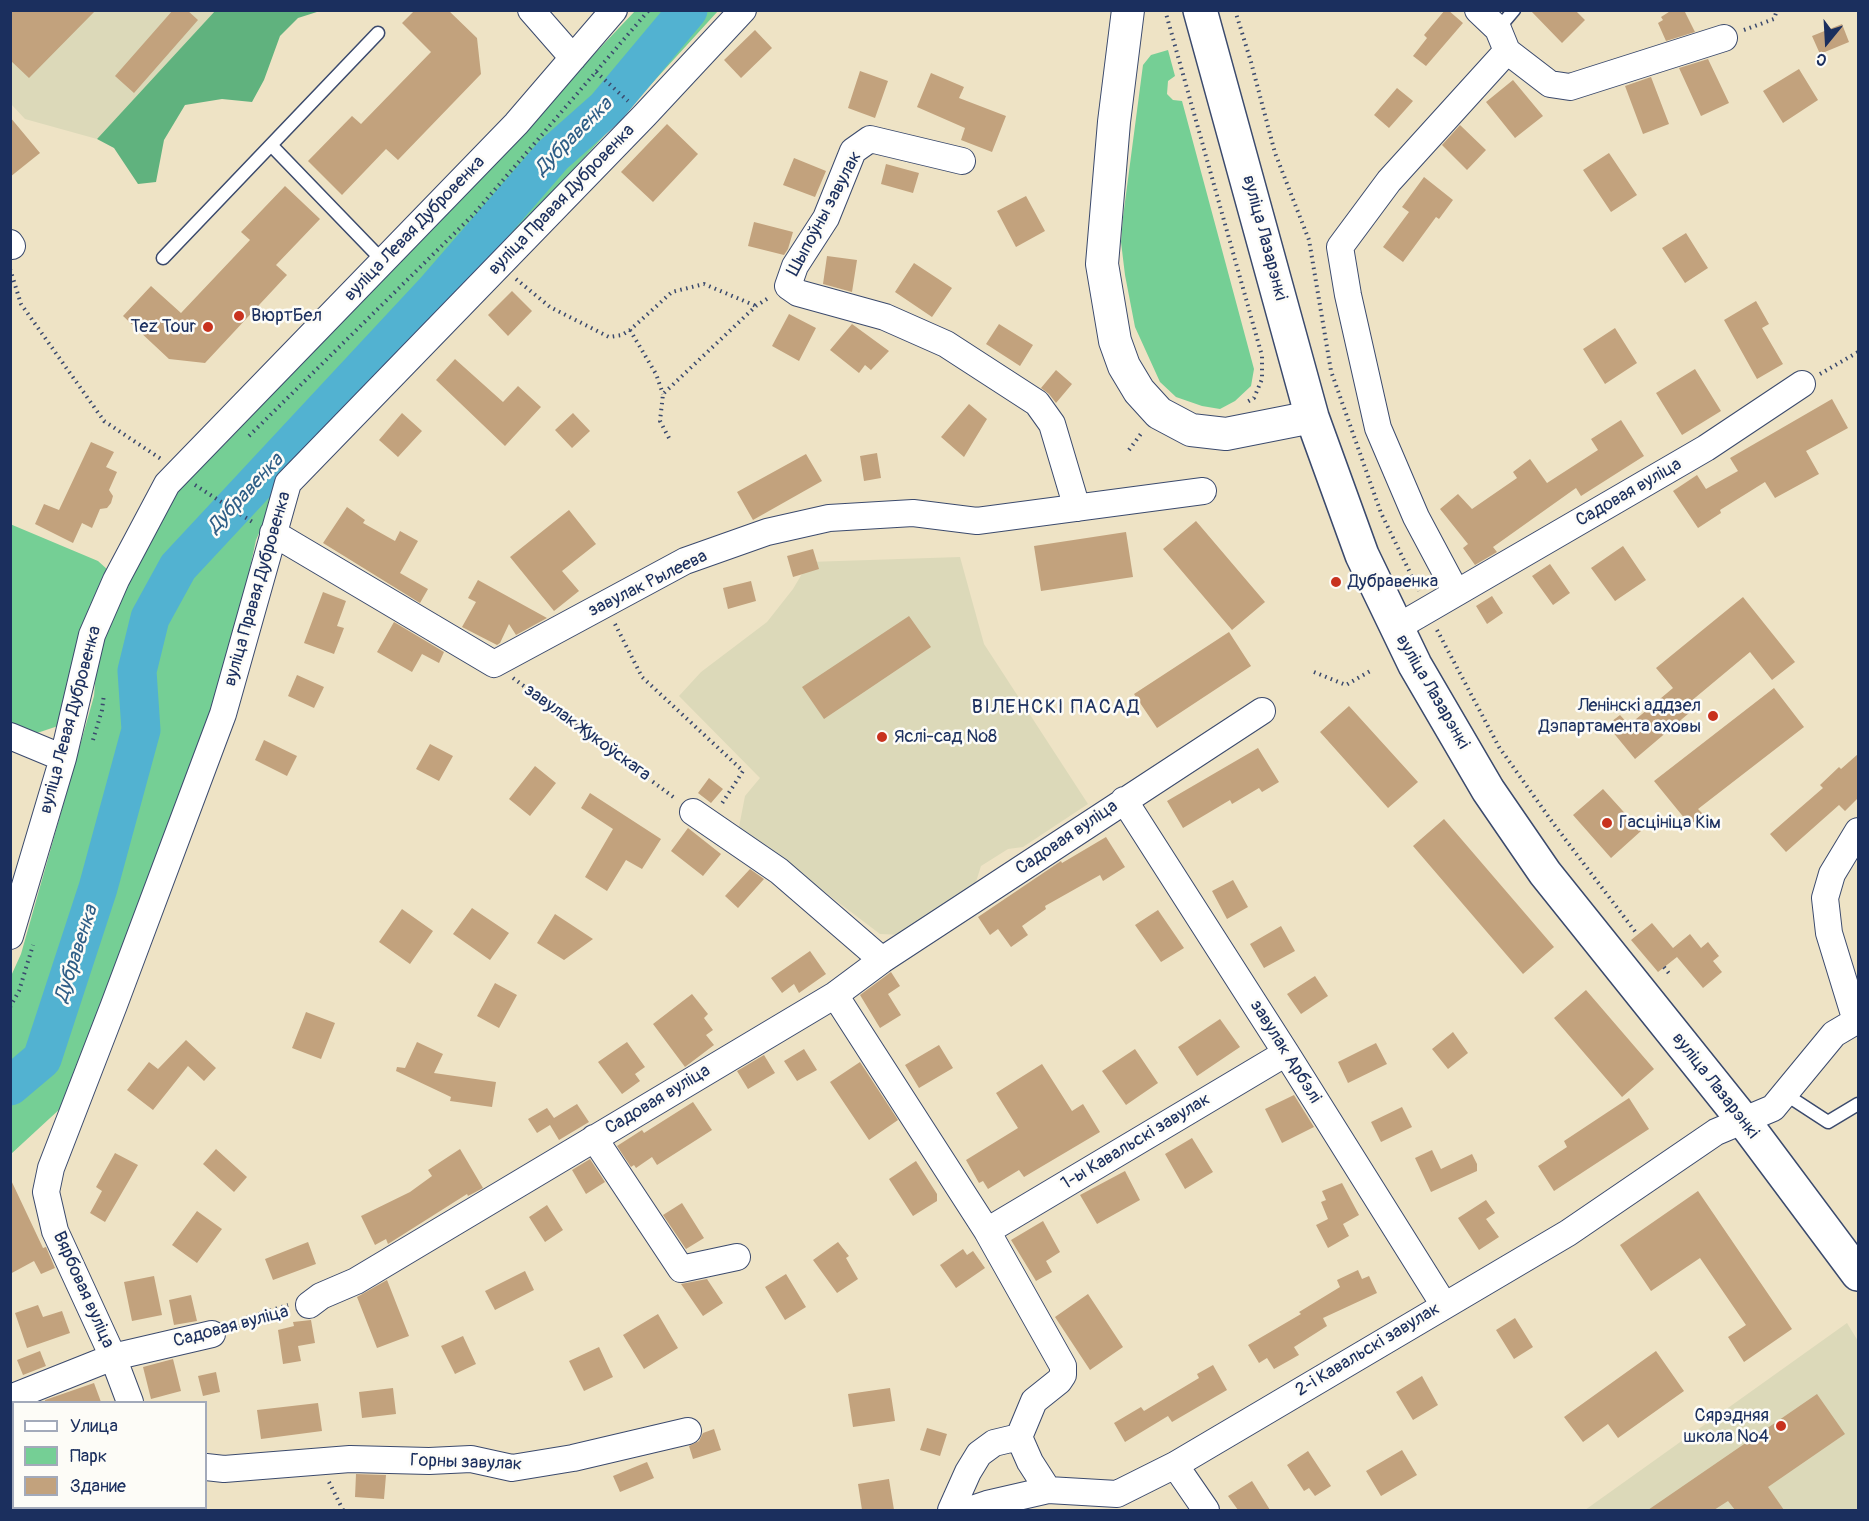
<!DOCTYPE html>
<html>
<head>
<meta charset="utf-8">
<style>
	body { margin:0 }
	#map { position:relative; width:1869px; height:1521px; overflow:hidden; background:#eee3c5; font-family:Pangolin,sans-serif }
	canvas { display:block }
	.frame { position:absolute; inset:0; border:12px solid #1b2f5e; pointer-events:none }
	.legend { position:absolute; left:12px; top:1401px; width:195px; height:108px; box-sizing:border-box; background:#fdfcf7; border:2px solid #a3aaba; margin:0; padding:8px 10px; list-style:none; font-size:18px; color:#1b2f5e }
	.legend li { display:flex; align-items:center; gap:12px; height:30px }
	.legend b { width:30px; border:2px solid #a3aaba }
	.north { position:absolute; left:1797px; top:12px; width:60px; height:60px; -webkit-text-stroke:4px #fdfcf7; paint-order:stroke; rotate:198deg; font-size:16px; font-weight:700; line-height:24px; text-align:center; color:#1b2f5e }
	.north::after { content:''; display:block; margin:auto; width:21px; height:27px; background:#1b2f5e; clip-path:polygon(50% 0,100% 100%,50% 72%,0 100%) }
</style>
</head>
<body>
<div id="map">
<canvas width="1869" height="1521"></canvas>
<div class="frame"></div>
<ul class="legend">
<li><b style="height:8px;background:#fff"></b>Улица</li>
<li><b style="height:16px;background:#75cf95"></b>Парк</li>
<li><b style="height:16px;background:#c2a27d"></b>Здание</li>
</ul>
<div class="north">С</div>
</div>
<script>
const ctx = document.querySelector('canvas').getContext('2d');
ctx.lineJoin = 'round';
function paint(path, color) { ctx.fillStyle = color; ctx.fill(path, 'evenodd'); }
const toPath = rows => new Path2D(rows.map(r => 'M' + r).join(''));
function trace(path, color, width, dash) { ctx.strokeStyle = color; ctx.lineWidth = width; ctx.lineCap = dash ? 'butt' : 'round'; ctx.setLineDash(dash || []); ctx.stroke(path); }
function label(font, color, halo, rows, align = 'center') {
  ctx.font = font + ' Pangolin,sans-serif'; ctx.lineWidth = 5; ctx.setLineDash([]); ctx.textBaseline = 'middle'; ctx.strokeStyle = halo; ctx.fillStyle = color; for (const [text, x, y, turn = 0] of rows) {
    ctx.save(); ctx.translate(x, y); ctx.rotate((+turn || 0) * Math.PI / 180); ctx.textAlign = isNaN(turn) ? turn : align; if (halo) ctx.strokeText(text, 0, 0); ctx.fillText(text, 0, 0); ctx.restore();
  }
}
paint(toPath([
	[11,11,215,11,97,139,25,119,11,104],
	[960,557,984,644,1088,804,1023,847,1008,849,981,866,975,885,903,935,880,934,739,827,745,796,760,778,679,696,701,672,767,622,793,589,809,562],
	[1847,1323,1858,1341,1858,1510,1585,1510]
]), '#dcd9b9');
paint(toPath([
	[635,11,718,11,529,218,283,480,256,540,232,652,156,874,62,1107,11,1154,11,976,21,954,94,696,98,649,166,498,225,444],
	[1168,50,1175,76,1168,81,1167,94,1173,100,1182,101,1254,369,1251,386,1235,401,1220,409,1202,406,1176,397,1160,382,1135,327,1125,275,1121,242,1123,217,1143,65,1151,55],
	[10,524,98,561,108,570,86,617,61,725,34,734,11,727]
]), '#75cf95');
paint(toPath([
	[215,11,320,11,298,18,280,36,264,80,252,102,222,99,185,105,164,140,156,182,138,184,114,148,97,139]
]), '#60b27e');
trace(toPath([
	[10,1086,42,1059,98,888,141,730,137,671,150,618,178,567,435,291,553,155,606,108,688,10]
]), '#52b2d1', 39);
paint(toPath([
	[10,10,96,10,29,78,10,60],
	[173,10,187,10,198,20,134,93,115,76],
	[415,10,448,10,477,38,481,74,398,160,386,149,342,195,308,161,352,116,361,124,431,52,402,23],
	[1445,10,1448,10,1463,23,1426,66,1413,56,1427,38,1424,35],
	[1530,10,1575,10,1585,20,1562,43],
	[1672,10,1684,10,1695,32,1666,41,1658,23,1663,20,1661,17],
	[1842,24,1849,42,1820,54,1812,36],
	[755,30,772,48,741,78,724,60],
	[1708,59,1729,103,1701,116,1679,68],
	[1799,69,1818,100,1783,123,1763,91],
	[860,71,888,81,875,118,848,108],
	[931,73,964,87,959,98,1006,116,992,152,961,140,965,128,917,107],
	[1651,77,1669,124,1643,134,1625,86],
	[1513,80,1543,116,1515,138,1486,102],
	[1397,88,1413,101,1389,128,1374,115],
	[10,117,40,153,10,177],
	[667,124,698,154,653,202,621,172],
	[1460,125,1486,150,1467,170,1442,145],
	[1609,153,1637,195,1611,212,1583,170],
	[794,158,826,171,815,197,783,185],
	[886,164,919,173,913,193,881,184],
	[1424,177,1453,200,1439,219,1436,217,1403,262,1383,247,1409,212,1402,207],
	[285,186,320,219,276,265,287,275,205,363,169,359,123,316,151,286,181,313,250,240,241,232],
	[1026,196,1045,231,1016,247,997,211],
	[754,222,793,232,788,249,784,255,748,246],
	[1686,233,1708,268,1685,283,1662,248],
	[827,256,857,260,852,292,823,284],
	[914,263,952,288,932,317,895,292],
	[512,291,532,311,508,336,488,315],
	[1756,301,1769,324,1762,328,1783,364,1757,379,1724,320],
	[789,314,816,328,799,361,772,346],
	[852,324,889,351,871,370,865,365,859,373,830,350],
	[999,324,1033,345,1020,366,986,344],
	[1615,328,1637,363,1605,384,1583,349],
	[455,359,503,402,518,386,541,407,505,446,436,380],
	[1695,369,1721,411,1682,435,1656,393],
	[1056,370,1072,384,1056,403,1049,394,1041,388],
	[1832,399,1848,428,1806,451,1819,474,1775,498,1765,482,1720,510,1721,513,1698,528,1673,491,1697,475,1706,489,1738,471,1730,458],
	[969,404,987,419,964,457,941,437],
	[402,413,422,431,398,457,379,440],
	[573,413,590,431,572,448,555,430],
	[1621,420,1644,456,1581,496,1576,488,1493,547,1497,552,1475,565,1463,548,1468,544,1440,509,1458,494,1472,509,1517,478,1513,472,1530,459,1547,483,1598,450,1591,439],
	[91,442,114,452,106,467,117,472,109,490,113,496,111,503,107,508,100,509,92,528,82,523,73,543,35,524,44,504,59,510],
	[877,453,881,478,864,481,860,456],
	[806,454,822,481,753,520,737,492],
	[347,507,365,520,363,523,395,541,400,531,418,541,400,573,428,589,420,603,323,543],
	[569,510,596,544,562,571,579,591,554,611,510,557],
	[1196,521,1265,602,1232,630,1163,549],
	[1126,532,1133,577,1041,591,1034,546],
	[1623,546,1646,580,1615,601,1591,568],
	[813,549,819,569,793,577,787,556],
	[1550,564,1570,593,1553,605,1532,576],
	[478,580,547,618,516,635,509,624,500,643,497,645,462,627,476,602,468,598],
	[751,581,756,601,728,609,723,588],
	[323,592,346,601,337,626,344,628,334,654,304,643],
	[1492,596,1503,613,1487,624,1476,606],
	[1743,597,1795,662,1772,680,1750,652,1690,702,1695,708,1635,759,1607,725,1620,715,1629,725,1673,688,1656,668],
	[909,616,931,647,824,719,802,687],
	[394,622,444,652,439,663,422,654,412,672,377,652],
	[1229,632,1251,666,1157,728,1134,694],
	[297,675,324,687,314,708,288,696],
	[1774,688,1804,727,1698,809,1703,814,1690,825,1654,781],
	[1349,706,1418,782,1388,808,1320,732],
	[264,740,297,756,287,776,255,760],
	[430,744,453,756,439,781,416,769],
	[1258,748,1279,782,1262,792,1259,788,1232,804,1230,800,1183,828,1167,801],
	[1858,754,1858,798,1845,811,1839,805,1786,852,1770,834,1823,788,1820,785,1839,767,1841,769],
	[535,766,556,783,530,816,509,799],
	[709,778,723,789,711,803,698,793],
	[1603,789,1641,831,1611,858,1573,815],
	[590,793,661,839,642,869,626,860,607,891,585,877,613,829,581,808],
	[1444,819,1554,947,1523,974,1413,846],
	[688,828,721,854,703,876,671,851],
	[1106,837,1125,867,1103,881,1100,875,1045,906,1046,909,1022,926,1028,935,1011,947,998,929,990,935,978,917,1061,861,1062,863],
	[750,869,764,879,738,908,725,896],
	[1233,880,1248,907,1227,919,1212,891],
	[472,908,509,933,490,960,453,934],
	[402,909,433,931,410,964,379,942],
	[1158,910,1184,948,1161,962,1135,925],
	[555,914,593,939,564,960,537,943],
	[1652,923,1673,948,1690,934,1701,948,1708,942,1719,956,1713,961,1722,972,1703,988,1677,957,1658,972,1631,940],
	[1281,926,1295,951,1264,968,1250,944],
	[810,951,826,974,799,993,794,984,782,993,771,978],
	[891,972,900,986,888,994,901,1015,880,1028,860,995],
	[1315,976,1328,996,1301,1014,1287,994],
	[495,983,517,995,499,1028,477,1016],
	[1586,990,1654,1069,1622,1097,1554,1018],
	[692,994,708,1014,704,1018,713,1030,706,1035,714,1045,685,1067,653,1024],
	[306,1012,335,1023,321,1059,292,1048],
	[1220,1019,1240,1047,1197,1076,1178,1047],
	[1453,1032,1468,1053,1448,1069,1432,1049],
	[186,1040,216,1068,204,1081,188,1066,153,1110,127,1090,149,1062,158,1069],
	[417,1042,443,1054,434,1073,496,1082,492,1107,450,1101,451,1097,396,1071,397,1067,405,1068],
	[627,1042,645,1067,635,1074,640,1081,622,1094,598,1062],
	[1376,1043,1387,1064,1348,1083,1338,1062],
	[939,1045,953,1068,919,1088,905,1065],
	[804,1049,817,1070,797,1081,784,1061],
	[1135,1049,1158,1083,1126,1105,1102,1071],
	[764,1055,775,1073,748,1089,737,1071],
	[860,1062,898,1120,869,1140,830,1082],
	[1042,1064,1072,1111,1083,1104,1100,1132,1024,1177,1019,1170,988,1189,983,1181,979,1183,966,1160,1018,1128,996,1093],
	[1294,1095,1314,1127,1282,1143,1265,1109],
	[1629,1098,1649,1129,1554,1191,1538,1166,1567,1147,1564,1141],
	[693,1102,712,1130,657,1165,652,1157,636,1168,634,1165,631,1167,617,1146,642,1130,644,1133],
	[577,1104,589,1122,559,1140,550,1125,537,1133,528,1119,547,1108,554,1118],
	[1402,1107,1412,1127,1381,1142,1371,1122],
	[1192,1138,1213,1172,1185,1189,1165,1154],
	[216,1149,247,1177,234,1192,203,1164],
	[460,1149,483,1188,468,1196,467,1194,388,1244,386,1239,375,1245,361,1216,410,1192,432,1176,428,1170],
	[1432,1150,1441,1169,1472,1154,1477,1164,1477,1171,1431,1192,1415,1158],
	[115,1153,138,1165,105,1222,90,1213,102,1191,96,1187],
	[590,1159,605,1182,586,1194,572,1170],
	[916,1161,937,1194,937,1201,913,1216,889,1179],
	[1125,1171,1140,1200,1097,1224,1080,1195],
	[10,1178,43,1248,46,1247,55,1268,41,1274,34,1261,10,1274],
	[1342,1183,1359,1215,1343,1224,1349,1236,1328,1248,1316,1225,1328,1219,1321,1202,1326,1200,1322,1191],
	[1698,1191,1792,1329,1744,1362,1728,1337,1746,1325,1700,1258,1651,1291,1620,1245],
	[1486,1200,1495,1213,1486,1219,1499,1237,1479,1250,1458,1218],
	[682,1203,704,1238,686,1249,663,1215],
	[547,1205,563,1230,545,1242,529,1217],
	[197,1211,222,1229,197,1263,172,1245],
	[1043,1221,1060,1252,1046,1261,1052,1272,1036,1281,1011,1240],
	[308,1242,316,1264,273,1280,265,1259],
	[838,1242,849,1256,846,1258,858,1279,837,1293,813,1260],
	[963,1249,967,1255,973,1251,985,1268,956,1288,940,1265],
	[1358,1270,1362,1279,1369,1276,1377,1293,1323,1318,1327,1326,1294,1347,1299,1355,1274,1369,1267,1358,1259,1363,1248,1345,1301,1314,1299,1312,1340,1287,1337,1280],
	[525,1271,534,1290,495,1310,485,1291],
	[786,1274,806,1307,785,1320,765,1287],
	[154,1276,162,1315,132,1321,124,1282],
	[707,1279,723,1303,703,1316,681,1284],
	[387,1280,409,1336,377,1348,357,1297],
	[1088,1294,1123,1347,1090,1370,1055,1317],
	[191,1295,197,1321,174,1325,169,1300],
	[38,1305,43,1317,62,1311,70,1333,27,1348,15,1313],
	[658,1314,678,1348,644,1369,623,1335],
	[1515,1318,1533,1347,1514,1359,1496,1330],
	[311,1320,315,1343,298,1346,301,1361,283,1364,278,1330,294,1326,293,1322],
	[463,1336,476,1364,455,1374,441,1346],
	[599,1347,613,1377,584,1391,569,1361],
	[40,1351,46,1366,23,1375,17,1360],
	[1656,1351,1684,1391,1618,1438,1608,1424,1583,1442,1564,1417],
	[173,1359,181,1391,151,1399,143,1367],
	[1213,1365,1227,1390,1172,1422,1168,1416,1125,1442,1114,1423,1141,1407,1144,1411,1199,1378,1197,1374],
	[216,1372,220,1392,203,1396,198,1376],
	[1422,1376,1438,1405,1413,1420,1396,1392],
	[94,1383,101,1402,45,1402,45,1400],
	[393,1388,396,1414,362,1418,359,1392],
	[890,1388,895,1421,853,1427,848,1394],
	[1817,1394,1845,1434,1768,1487,1784,1510,1735,1510,1728,1501,1714,1510,1648,1510],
	[318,1403,322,1431,261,1439,257,1410],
	[927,1428,947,1434,940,1456,920,1450],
	[714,1429,721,1450,693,1459,689,1446,699,1441,703,1433],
	[1402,1450,1417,1475,1381,1496,1366,1471],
	[1308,1451,1331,1486,1315,1496,1309,1488,1304,1491,1287,1465],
	[647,1462,654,1478,620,1492,613,1476],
	[356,1474,386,1475,384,1499,355,1497],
	[889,1479,894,1510,862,1510,858,1484],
	[1252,1481,1270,1510,1238,1510,1228,1496]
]), '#c2a27d');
const service = toPath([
	[1498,29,1514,10],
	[271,145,383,261],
	[163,258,378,33],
	[1785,1094,1828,1122,1858,1104]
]);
const minor = toPath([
	[531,10,573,58],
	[1478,10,1498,29,1507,51,1550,84,1570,87,1724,38],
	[962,161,870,139,853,151,826,218,795,266,788,286,798,293,885,317,946,344,1037,403,1052,424,1077,508],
	[10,243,12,246],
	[273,533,494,664,685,561,767,532,829,518,913,513,977,521,1203,491],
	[1456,592,1416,517,1378,428,1348,295,1340,247,1389,181,1507,51],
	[1396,628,1706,448,1802,384],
	[10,736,63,758],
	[1124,800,1286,1053,1444,1305],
	[693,812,779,871,882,960],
	[10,936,63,758,92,635,116,580,167,484,516,124,614,10],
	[835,995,987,1231,1063,1366,1063,1375,1059,1381,1034,1401,1019,1437,994,1443,979,1454,968,1472,951,1510],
	[594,1138,681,1269,737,1257],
	[987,1231,1286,1053],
	[309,1305,321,1296,356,1281,835,995,882,960,1262,711],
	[10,1398,113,1357,212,1334],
	[130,1402,113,1357,55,1231,46,1192,51,1168,114,1005,223,714,288,483,645,115,743,10],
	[1019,1437,1030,1462,1048,1490],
	[1175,1465,1206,1510],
	[206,1467,224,1469,350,1459,429,1461,471,1459,512,1468,573,1458,688,1431],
	[125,1510,125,1508],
	[969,1510,987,1504,1048,1490,1117,1494,1175,1465,1568,1233,1716,1132,1773,1108,1834,1034,1856,1021,1829,933,1825,898,1832,874,1858,831]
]);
const tertiary = toPath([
	[1128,10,1114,122,1102,264,1115,341,1124,366,1139,391,1159,413,1191,430,1226,434,1312,417]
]);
const primary = toPath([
	[1200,10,1312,417,1362,555,1415,665,1488,790,1545,873,1743,1120,1858,1274]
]);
trace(service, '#3b4a6d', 15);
trace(minor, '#3b4a6d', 28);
trace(tertiary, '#3b4a6d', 34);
trace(primary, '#3b4a6d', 36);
trace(toPath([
	[1165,10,1262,356,1262,379,1254,398,1247,402],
	[1235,10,1251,62,1275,153,1309,240,1331,371,1381,513,1419,591],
	[1744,30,1774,19,1777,10],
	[596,72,628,101],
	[10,269,21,304,104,421,161,459],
	[516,279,550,307,609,337,622,335,630,330,672,292,704,284,756,306],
	[630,330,656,374,663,394],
	[1820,374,1858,352],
	[249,436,473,215,649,10],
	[669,438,660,421,663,394,756,306,770,297],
	[1129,450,1143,431],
	[195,485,254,523],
	[615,624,642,677,743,771,721,805],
	[1437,630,1499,747,1553,823,1637,934],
	[1314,672,1346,685,1372,670],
	[513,678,676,799],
	[93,740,102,710,104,694],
	[1664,967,1671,976],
	[10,1007,19,991,33,945],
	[230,1323,288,1305],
	[232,1328,288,1311],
	[329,1482,343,1510]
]), '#3b4a6d', 4, [1.5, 4.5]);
trace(service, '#fff', 12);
trace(minor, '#fff', 26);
trace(tertiary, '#fff', 32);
trace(primary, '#fff', 33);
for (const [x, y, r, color] of [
	[239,316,6,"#c8321e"],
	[208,327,6,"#c8321e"],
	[1336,582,6,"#c8321e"],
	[1713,716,6,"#c8321e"],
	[882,737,6,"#c8321e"],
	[1607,823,6,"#c8321e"],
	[1781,1426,6,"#c8321e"]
]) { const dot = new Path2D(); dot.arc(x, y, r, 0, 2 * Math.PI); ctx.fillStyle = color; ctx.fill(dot); trace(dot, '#fdfcf7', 2); }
label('18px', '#1b2f5e', '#fdfcf7', [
	["вуліца Правая Дубровенка",562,200,-46],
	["Шыпоўны завулак",825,214,-62],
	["вуліца Левая Дубровенка",415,229,-46],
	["вуліца Лазарэнкі",1264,238,75],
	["Садовая вуліца",1629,493,-30],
	["завулак Рылеева",648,584,-26],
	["вуліца Правая Дубровенка",258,589,-74],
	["вуліца Лазарэнкі",1432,692,60],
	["вуліца Левая Дубровенка",71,720,-75],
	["завулак Жукоўскага",587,733,36],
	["Садовая вуліца",1067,838,-34],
	["завулак Арбэлі",1285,1052,58],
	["вуліца Лазарэнкі",1715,1086,52],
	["Садовая вуліца",658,1100,-31],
	["1-ы Кавальскі завулак",1136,1142,-31],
	["Вярбовая вуліца",83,1290,66],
	["Садовая вуліца",231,1327,-15],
	["2-і Кавальскі завулак",1368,1350,-31],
	["Горны завулак",466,1463,2]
]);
label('18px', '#1b2f5e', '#fdfcf7', [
	["ВюртБел",251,316],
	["Tez Tour",196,327,"right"],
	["Дубравенка",1348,582],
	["Ленінскі аддзел",1701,706,"right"],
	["Дэпартамента аховы",1701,727,"right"],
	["Яслі-сад №8",894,737],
	["Гасцініца Кім",1619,823],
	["Сярэдняя",1769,1416,"right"],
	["школа №4",1769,1437,"right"]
], 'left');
label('italic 20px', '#2e5d86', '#fdfcf7', [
	["Дубравенка",574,137,-45],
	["Дубравенка",246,494,-47],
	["Дубравенка",77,954,-72]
]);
ctx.letterSpacing = '1.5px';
label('20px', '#1b2f5e', '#fdfcf7', [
	["ВІЛЕНСКІ ПАСАД",1056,708]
]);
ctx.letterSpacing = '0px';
</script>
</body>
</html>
